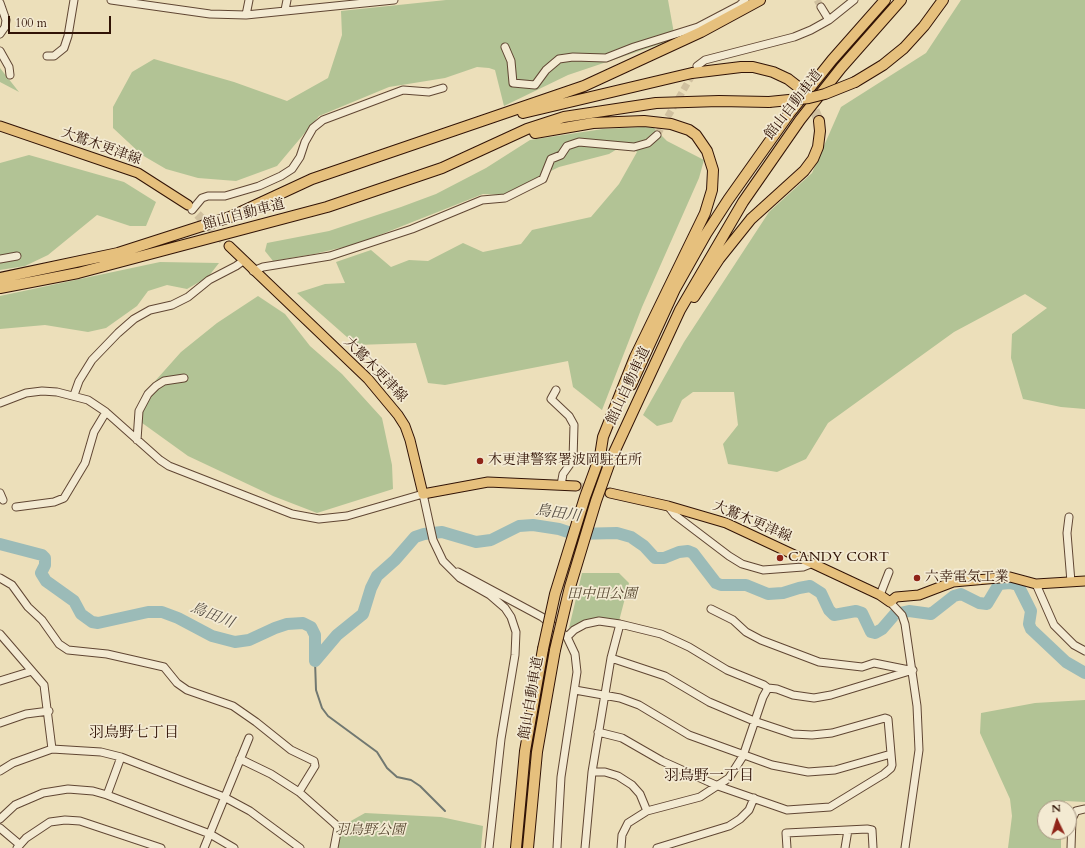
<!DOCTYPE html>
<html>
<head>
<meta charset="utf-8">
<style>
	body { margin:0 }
	#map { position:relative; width:1085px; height:848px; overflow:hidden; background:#ecdfba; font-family:Cardo,serif }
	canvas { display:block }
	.north { position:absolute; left:1037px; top:800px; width:40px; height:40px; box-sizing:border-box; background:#f3ead2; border:1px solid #a59480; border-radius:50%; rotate:356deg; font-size:11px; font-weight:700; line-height:16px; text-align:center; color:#311306 }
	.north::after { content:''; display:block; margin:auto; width:14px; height:18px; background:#8f2418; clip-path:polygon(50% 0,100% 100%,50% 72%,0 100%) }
	.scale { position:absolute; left:8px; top:16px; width:103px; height:18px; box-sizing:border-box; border:2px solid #311306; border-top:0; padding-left:5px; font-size:12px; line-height:14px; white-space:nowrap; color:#311306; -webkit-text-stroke:3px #f3ead2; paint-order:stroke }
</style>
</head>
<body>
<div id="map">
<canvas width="1085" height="848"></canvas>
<div class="north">N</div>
<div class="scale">100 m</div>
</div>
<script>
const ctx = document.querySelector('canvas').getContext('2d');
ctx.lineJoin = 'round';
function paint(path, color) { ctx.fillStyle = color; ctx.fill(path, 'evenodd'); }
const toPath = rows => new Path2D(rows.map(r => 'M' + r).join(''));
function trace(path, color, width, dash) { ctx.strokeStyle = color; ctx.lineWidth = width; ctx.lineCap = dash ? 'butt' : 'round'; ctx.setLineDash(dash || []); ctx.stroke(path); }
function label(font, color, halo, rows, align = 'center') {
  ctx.font = font + ' Cardo,"Noto Serif JP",serif'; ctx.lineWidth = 3.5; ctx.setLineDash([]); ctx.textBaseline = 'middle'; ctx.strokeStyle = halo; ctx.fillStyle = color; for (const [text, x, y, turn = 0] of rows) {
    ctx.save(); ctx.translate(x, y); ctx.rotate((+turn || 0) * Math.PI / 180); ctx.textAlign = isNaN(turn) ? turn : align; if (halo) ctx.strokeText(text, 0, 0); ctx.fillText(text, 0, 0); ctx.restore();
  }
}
paint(toPath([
	[446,0,668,0,675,39,568,75,504,106,495,70,489,68,477,67,445,78,389,87,319,116,277,166,236,181,198,178,166,169,142,155,113,128,113,107,132,72,154,59,234,82,287,101,328,78,342,35,341,11],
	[961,0,1085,0,1085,409,1061,407,1023,399,1011,358,1012,334,1047,308,1025,294,954,332,828,423,806,459,777,472,728,464,723,444,738,425,734,392,693,392,682,400,672,422,657,426,643,415,684,342,769,212,812,173,841,107,926,53],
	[0,68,19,92,0,82],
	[644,127,654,128,667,141,704,160,699,178,642,307,602,410,573,387,568,361,445,385,428,383,416,343,356,345,297,293,325,284,345,283,336,262,371,250,391,267,409,260,428,261,463,243,483,252,521,244,532,230,591,217,619,184,637,152,627,143,609,154,559,167,502,195,483,194,357,244,314,254,273,261,265,251,267,243,329,231,401,207,436,194,486,168,530,140,603,129],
	[29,155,124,182,156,202,146,226,130,226,97,215,48,255,25,266,0,270,0,163],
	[160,262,219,263,208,277,187,289,167,285,148,291,137,306,106,328,88,332,45,325,0,329,0,296],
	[258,296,285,314,310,346,342,374,382,418,392,465,393,489,317,513,273,496,188,456,138,420,148,389,181,352,217,323],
	[582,573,619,573,629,583,619,621,602,618,592,619,569,628],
	[1085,700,1085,802,1065,801,1060,808,1045,808,1045,832,1061,832,1061,848,1008,848,1012,816,1010,799,980,733,981,713,1035,703],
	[365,813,441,817,483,826,481,848,337,848,342,826]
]), '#b2c395');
trace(toPath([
	[315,661,316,690,322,708,328,716,377,752,387,768,397,777,411,780,420,786,445,811]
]), '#717871', 2);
trace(toPath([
	[0,544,42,555,45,558,45,565,41,573,46,581,74,601,81,614,92,622,98,623,148,612,162,612,178,618,212,636,235,642,249,640,275,628,287,624,303,623,311,627,315,635,315,661],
	[315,661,337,635,363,614,371,588,377,576,395,560,415,537,424,534,442,532,476,542,491,540,519,526,533,525,559,529,574,534,617,533,631,537,644,546,655,558,664,558,679,552,688,551,693,553,716,583,721,585,746,585,768,594,783,593,799,588,810,586,821,593,829,610,834,615,856,611,862,613,871,632,875,633,882,629,895,614,909,611,931,614,954,596,961,594,979,603,987,604,999,584,1010,583,1018,585,1031,611,1029,624,1031,629,1066,662,1085,673]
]), '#9bbbb8', 12);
trace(toPath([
	[817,0,821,7],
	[657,135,694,72]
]), '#d0c09f', 7, [7, 3.5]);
trace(toPath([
	[188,205,229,246],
	[576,486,610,493]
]), '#d0c09f', 9, [9, 4.5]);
trace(toPath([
	[797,86,812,104,819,121]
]), '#d0c09f', 10, [10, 5]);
const minor = toPath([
	[111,0,210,14,246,15,394,0],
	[0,3,6,20,5,27,0,34],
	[821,7,829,20],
	[285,10,287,0],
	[246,15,249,0],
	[505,47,511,61,513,83,535,85,546,70,559,59,573,57,606,58,634,47,698,27,740,5,745,0],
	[0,51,9,67,10,75],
	[47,56,54,56,64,48,68,36,74,0],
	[697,66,705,60,794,37,811,30,829,20,854,0],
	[192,210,202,198,208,196,225,196,259,186,281,176,292,169,300,157,305,142,313,128,323,120,403,90,429,92,443,88],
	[0,259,17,256],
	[253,271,263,267,330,256,412,229,482,200,505,198,543,179,551,159,561,155,567,146,579,142,634,147,648,143,657,135],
	[556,390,551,399,569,416,574,425,573,460,563,474,561,485],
	[74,395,79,381,92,360,118,333,134,319,150,310,172,305,188,297,209,280,236,266,243,261],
	[0,403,26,393,42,391,57,392,88,400,106,412,160,460,169,466,292,514,319,519,347,516,423,494,433,540,443,561,460,578,490,595,505,608,511,617,516,632,515,655,501,739,489,848],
	[137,440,139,411,148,394,156,386,164,381,184,378],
	[0,493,3,500],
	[668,506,675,515,729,556,742,564,763,570,803,567,813,563],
	[16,507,54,502,64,498,85,463,94,432,106,412],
	[1069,517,1067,533,1071,582],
	[458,572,542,617,567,637,575,654,577,672,561,777,557,848],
	[0,578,12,585,28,607,42,620,59,644,68,650,107,654,164,667,177,683,187,690,233,706,256,722,291,750,314,761,315,766,299,792],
	[1036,584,1054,625,1074,645,1085,651],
	[880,595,889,572],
	[890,602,902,615,905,624,917,706,919,750,905,848],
	[711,609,733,620,746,632,761,640,819,662,862,667,874,663,909,670],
	[0,634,44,685,52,749],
	[567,637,574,630,585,624,599,621,620,624,661,634,689,647,727,670,764,685,768,688],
	[0,681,32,671],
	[575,690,620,698,639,705,689,735,772,765,808,772,835,770,891,754],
	[0,723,26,714,49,711],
	[598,732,622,738,662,761,718,786,787,810,830,807,884,774,891,768,892,765,888,719,885,718,832,733,812,735,793,734,754,721,709,702,665,676,611,658],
	[240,759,271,774,299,792,334,823,338,827,334,848],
	[0,771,13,763,52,749,101,752,121,757,224,797,250,811,300,848],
	[592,772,605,772,618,776,632,785,640,794,647,811],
	[107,795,121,757],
	[0,819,15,805,43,793,68,789,93,791,107,795,210,834,234,848],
	[0,828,19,844],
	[17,848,26,838,50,822,65,820,80,821,161,848],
	[204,848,249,738],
	[585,848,592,772,611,658,620,624],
	[621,848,622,835,628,823,647,811,700,797,729,778,743,756,763,697,768,688,777,689,793,695,814,698,831,695,913,670],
	[657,848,729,826,740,819,749,810,754,798],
	[787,848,786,833,867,829,872,830,873,848],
	[845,848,848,830],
	[1071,848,1072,819,1076,811,1085,809]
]);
const major = toPath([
	[0,126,138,173,188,205],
	[229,246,368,379,398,415,405,426,410,440,423,494,488,482,576,486],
	[610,493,668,506,726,523,880,595,890,602,896,597,919,595,953,582,1010,577,1036,584,1085,581]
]);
const highway = toPath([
	[855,82,883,65,904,48,924,26,943,0],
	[523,113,692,73,741,67,753,67,773,72,788,79,797,86],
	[535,133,593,123,644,121,671,124,689,130,696,135,707,151,713,170,712,190,705,213,635,357,603,437,600,456],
	[0,278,118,253,230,217,312,179,584,86,701,32,760,0],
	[0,288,78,273,327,207,442,168,527,129,564,117,656,103,719,101,769,102],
	[694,297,719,259,751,219,804,171,813,159,818,147,820,131,819,121],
	[631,385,675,289,706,234,728,200,789,114,832,60,885,0],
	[611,459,680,310,743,202,800,120,841,68,901,0],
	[516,848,525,751,543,649],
	[528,848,537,752,555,650]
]);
trace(minor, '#604633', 9);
trace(major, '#311306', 11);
trace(highway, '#311306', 12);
trace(minor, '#f3ead2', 7);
trace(major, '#e6c07d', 9);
trace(highway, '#e6c07d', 10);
const highwayBridge = toPath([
	[769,102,809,98,825,94,855,82],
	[543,649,555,594,585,497,600,456],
	[555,650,570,587,596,501,611,459]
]);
trace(highwayBridge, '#311306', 12, []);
trace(highwayBridge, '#e6c07d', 10);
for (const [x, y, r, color] of [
	[480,461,4,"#8f2418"],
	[780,558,4,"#8f2418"],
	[917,578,4,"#8f2418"]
]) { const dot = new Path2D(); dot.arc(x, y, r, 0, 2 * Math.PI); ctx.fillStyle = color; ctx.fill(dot); trace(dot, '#f3ead2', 1.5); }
label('14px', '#311306', '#f3ead2', [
	["館山自動車道",794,105,-52],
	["大鷲木更津線",101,147,20],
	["館山自動車道",244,215,-15],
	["大鷲木更津線",375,370,46],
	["館山自動車道",629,386,-65],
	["大鷲木更津線",752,522,23],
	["館山自動車道",532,698,-80]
]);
label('14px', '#311306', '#f3ead2', [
	["木更津警察署波岡駐在所",488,461],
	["CANDY CORT",788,558],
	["六幸電気工業",925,578]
], 'left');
label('italic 14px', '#584831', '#f3ead2', [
	["田中田公園",602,595],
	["羽鳥野公園",370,831]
]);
label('italic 15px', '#564e44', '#f3ead2', [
	["鳥田川",558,514,8],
	["鳥田川",212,616,22]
]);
label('15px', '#311306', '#f3ead2', [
	["羽鳥野七丁目",134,734],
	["羽鳥野一丁目",709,777]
]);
</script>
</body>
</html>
